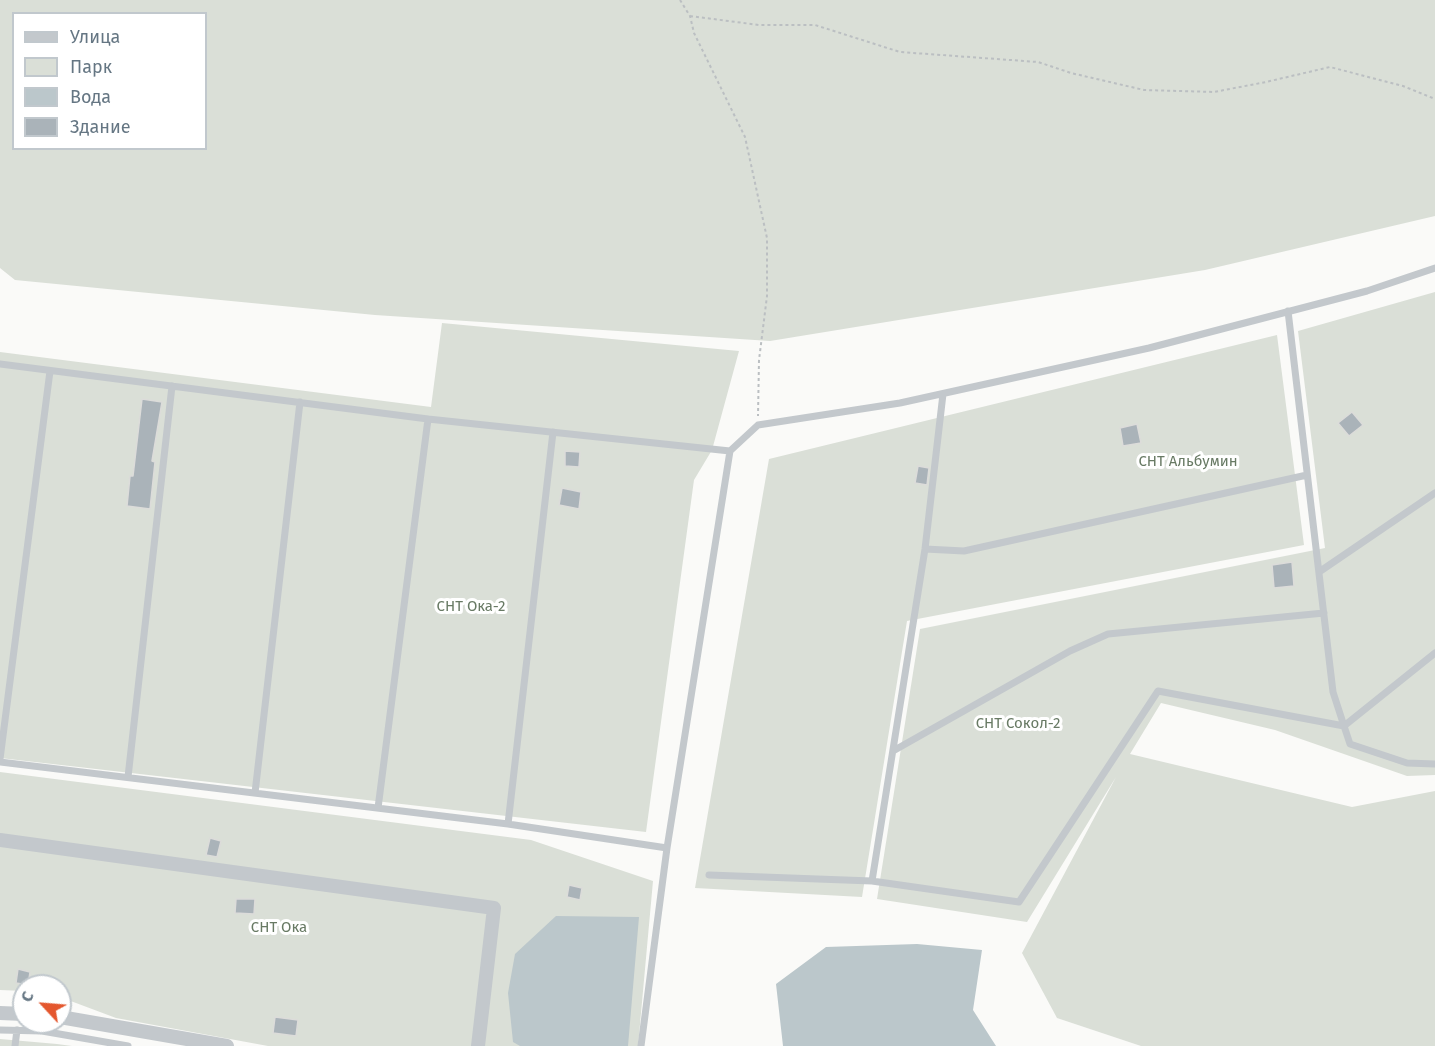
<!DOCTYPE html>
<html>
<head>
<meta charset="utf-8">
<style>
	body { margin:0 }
	#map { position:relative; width:1435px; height:1046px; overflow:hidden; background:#fafaf8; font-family:"Fira Sans",sans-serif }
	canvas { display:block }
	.legend { position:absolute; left:12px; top:12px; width:195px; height:138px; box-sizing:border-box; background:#fff; border:2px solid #c1c8cd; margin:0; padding:8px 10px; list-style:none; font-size:18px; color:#657683 }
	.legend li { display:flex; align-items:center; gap:12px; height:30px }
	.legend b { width:30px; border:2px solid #c1c8cd }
	.north { position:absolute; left:12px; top:974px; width:60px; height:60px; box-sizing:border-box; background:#fff; border:2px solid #c1c8cd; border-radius:50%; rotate:296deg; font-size:16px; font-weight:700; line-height:24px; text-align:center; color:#657683 }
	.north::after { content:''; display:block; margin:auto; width:21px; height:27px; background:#e4572e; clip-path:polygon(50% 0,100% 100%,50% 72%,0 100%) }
</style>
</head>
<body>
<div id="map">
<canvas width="1435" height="1046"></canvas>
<ul class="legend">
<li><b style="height:8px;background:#c3c8cc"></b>Улица</li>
<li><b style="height:16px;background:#dadfd7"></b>Парк</li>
<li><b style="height:16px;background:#bbc7cb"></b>Вода</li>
<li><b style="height:16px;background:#aab3b9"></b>Здание</li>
</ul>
<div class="north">С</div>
</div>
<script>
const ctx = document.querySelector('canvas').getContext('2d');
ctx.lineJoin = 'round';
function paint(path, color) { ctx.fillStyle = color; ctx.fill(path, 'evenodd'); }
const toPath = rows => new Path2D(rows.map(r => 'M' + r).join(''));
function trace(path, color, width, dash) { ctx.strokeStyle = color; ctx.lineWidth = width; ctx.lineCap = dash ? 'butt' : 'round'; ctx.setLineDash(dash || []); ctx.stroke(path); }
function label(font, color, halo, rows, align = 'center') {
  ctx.font = font + ' "Fira Sans",sans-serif'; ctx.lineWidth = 6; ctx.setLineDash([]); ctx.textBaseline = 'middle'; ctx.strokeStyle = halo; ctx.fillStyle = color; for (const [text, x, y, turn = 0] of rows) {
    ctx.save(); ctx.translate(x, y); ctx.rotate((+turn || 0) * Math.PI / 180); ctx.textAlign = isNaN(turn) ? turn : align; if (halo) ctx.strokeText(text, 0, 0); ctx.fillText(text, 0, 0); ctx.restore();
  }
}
paint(toPath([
	[0,0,1435,0,1435,216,1205,270,770,341,375,315,15,280,0,268],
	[14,14,206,14,206,148,14,148],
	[1435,292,1435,775,1407,776,1275,730,1161,703,1130,754,1352,807,1435,791,1435,1046,1141,1046,1057,1018,1022,953,1116,777,1027,922,877,899,920,629,1325,548,1298,331],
	[442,323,739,351,712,450,694,480,646,832,0,758,0,352,431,407],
	[1277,335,1304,545,907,621,862,897,695,888,769,459],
	[0,772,531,840,653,881,638,1046,268,1046,116,1018,60,997,60,986,24,986,24,991,0,990],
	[0,1039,57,1044,72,1046,0,1046]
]), '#dadfd7');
paint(toPath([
	[556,916,639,917,628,1046,520,1046,513,1042,508,993,515,954],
	[917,944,982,950,973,1010,996,1046,783,1046,776,984,826,947]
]), '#bbc7cb');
const building = toPath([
	[142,399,162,402,152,461,155,462,150,509,127,506,130,476,133,476,142,399],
	[1352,412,1363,425,1349,436,1338,423,1352,412],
	[1137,424,1141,443,1123,446,1120,428,1137,424],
	[565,451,580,452,579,467,565,466,565,451],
	[918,466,929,468,927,485,915,483,918,466],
	[562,488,581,492,579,509,559,505,562,488],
	[1292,562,1294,586,1274,588,1272,565,1292,562],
	[210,838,221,841,217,857,206,855,210,838],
	[569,885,582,888,580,900,567,897,569,885],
	[236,899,255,899,254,914,235,913,236,899],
	[18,969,30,972,28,985,16,983,18,969],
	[275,1017,298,1020,296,1036,273,1033,275,1017]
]);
paint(building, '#aab3b9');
trace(building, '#dcdcda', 1.5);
trace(toPath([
	[680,0,690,16,694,33,745,137,767,238,767,296,759,360,758,416],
	[690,16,759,25,815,25,900,52,1038,62,1071,73,1144,90,1214,92,1266,82,1330,67,1403,86,1435,99]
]), '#bbbfc2', 2, [3, 3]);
trace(toPath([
	[1288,311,1333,692,1344,726,1350,744,1407,763,1435,764],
	[0,364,428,419,730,451],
	[925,549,964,551,1307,475],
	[1319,572,1435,493],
	[893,751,1070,651,1108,634,1324,613],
	[0,759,50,371],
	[0,762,508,824,667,848],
	[128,777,172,386],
	[255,793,300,402],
	[378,808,428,419],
	[508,824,553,432],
	[709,875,872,881,1019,902,1158,691,1344,726,1435,653],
	[872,881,925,549,943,394],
	[0,1030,42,1031,128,1046],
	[15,1046,17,1030],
	[641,1046,667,848,730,451,758,425,900,403,1149,348,1367,291,1435,268]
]), '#c3c8cc', 7);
trace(toPath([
	[0,840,494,908,478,1046],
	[0,1013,24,1014],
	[60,1017,227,1046]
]), '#c3c8cc', 14);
label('15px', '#687a64', '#fff', [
	["СНТ Альбумин",1188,462],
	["СНТ Ока-2",471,607],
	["СНТ Сокол-2",1018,724],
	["СНТ Ока",279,928]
]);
</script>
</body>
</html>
